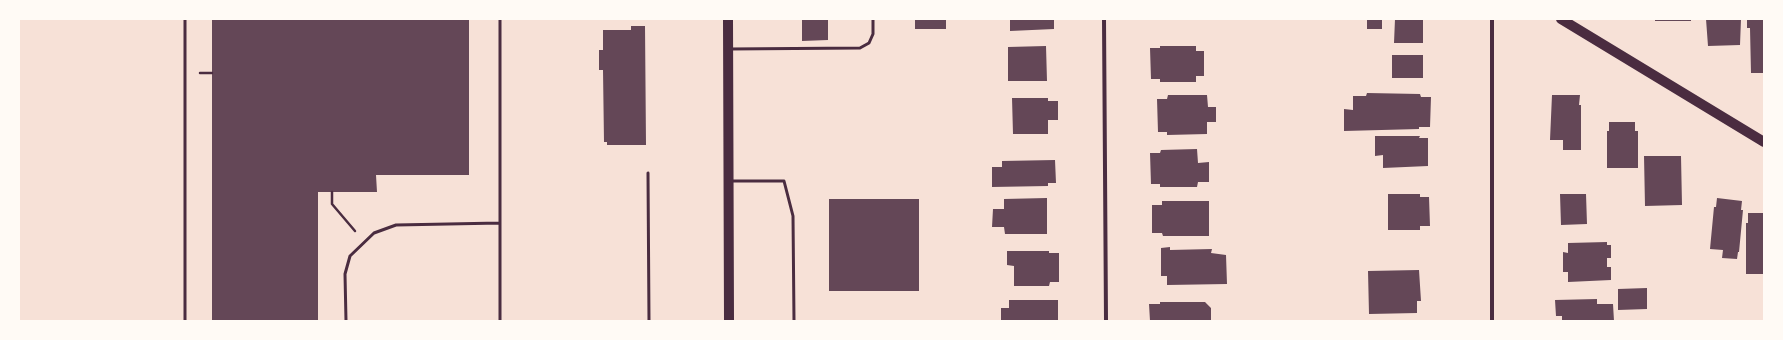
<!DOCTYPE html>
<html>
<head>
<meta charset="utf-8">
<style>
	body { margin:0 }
	#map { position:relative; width:1783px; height:340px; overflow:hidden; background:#f7e1d7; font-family:Rubik,sans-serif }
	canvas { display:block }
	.frame { position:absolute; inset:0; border:20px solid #fffaf5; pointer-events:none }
</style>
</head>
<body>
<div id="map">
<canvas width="1783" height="340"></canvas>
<div class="frame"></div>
</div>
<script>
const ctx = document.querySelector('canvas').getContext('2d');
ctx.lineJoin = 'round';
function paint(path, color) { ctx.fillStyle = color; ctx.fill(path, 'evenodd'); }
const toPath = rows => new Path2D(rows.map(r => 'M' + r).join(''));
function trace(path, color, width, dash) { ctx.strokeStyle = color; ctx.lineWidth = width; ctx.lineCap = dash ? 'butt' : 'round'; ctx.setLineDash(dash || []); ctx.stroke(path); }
paint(toPath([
	[212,19,469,19,469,175,376,175,377,192,318,192,318,321,212,321],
	[802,19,828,19,828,40,802,41],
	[915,19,946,19,946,29,915,29],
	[1010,19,1054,19,1054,29,1010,31],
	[1367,19,1382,19,1382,29,1367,29],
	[1395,19,1423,19,1423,43,1394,43],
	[1655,19,1691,19,1691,21,1655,21],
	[1706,19,1741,19,1740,45,1708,46],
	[1747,19,1764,19,1764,73,1751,73,1750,28,1747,28],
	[631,26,645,26,646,145,607,145,607,142,604,142,603,70,599,70,599,50,603,50,603,30,631,30],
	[1046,46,1047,81,1008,81,1008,47],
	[1160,46,1196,46,1196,51,1204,51,1204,76,1196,76,1196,82,1160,82,1160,79,1151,79,1150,48,1160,48],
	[1392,55,1423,55,1423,78,1392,78],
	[1367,93,1420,94,1421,97,1431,97,1430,127,1419,127,1419,129,1344,131,1344,109,1353,110,1353,96,1366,96],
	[1168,95,1207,95,1208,107,1216,107,1216,122,1207,122,1207,134,1167,135,1167,132,1158,132,1157,99,1167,99],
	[1552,95,1580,95,1579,105,1581,105,1581,150,1563,150,1563,140,1550,140],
	[1012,98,1048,98,1048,101,1058,101,1058,120,1048,120,1048,134,1013,134],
	[1609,122,1635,122,1635,131,1638,131,1638,168,1607,168,1607,131,1609,131],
	[1375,136,1420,136,1419,138,1428,138,1428,166,1383,168,1383,155,1375,156],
	[1197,149,1198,163,1209,162,1209,182,1198,182,1197,187,1160,187,1160,184,1151,184,1150,153,1160,153,1161,150],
	[1644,156,1681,156,1682,205,1645,206],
	[1055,160,1056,183,1048,183,1048,186,992,187,992,167,1002,167,1002,161],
	[1388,194,1420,194,1420,197,1429,197,1430,226,1420,226,1420,230,1388,230],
	[1560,194,1586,194,1587,224,1561,225],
	[1047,198,1047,234,1005,234,1004,227,992,227,993,209,1004,209,1004,199],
	[1717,198,1742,201,1741,210,1743,210,1739,252,1738,252,1737,259,1722,258,1723,250,1710,249,1714,207,1716,207],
	[829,199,919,199,919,291,829,291],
	[1162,201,1209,201,1209,236,1163,236,1162,233,1152,233,1152,205,1162,205],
	[1748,213,1764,213,1764,274,1746,274,1746,223,1748,223],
	[1607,242,1607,245,1611,245,1611,258,1607,258,1607,267,1611,267,1611,280,1568,282,1568,272,1563,272,1563,252,1568,253,1568,243],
	[1170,247,1170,250,1212,249,1211,253,1226,255,1227,284,1167,285,1167,276,1161,276,1161,248],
	[1007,251,1049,251,1049,253,1059,253,1059,282,1050,282,1049,286,1014,286,1014,266,1007,265],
	[1419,270,1421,301,1417,301,1417,313,1369,314,1368,271],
	[1647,288,1647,309,1618,310,1618,289],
	[1597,299,1597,304,1613,304,1614,321,1562,321,1562,316,1556,316,1555,300],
	[1009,300,1058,300,1058,321,1001,321,1001,308,1009,308],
	[1160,302,1205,302,1211,308,1211,321,1150,321,1149,304,1160,304]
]), '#644757');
trace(toPath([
	[200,73,212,73],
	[332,192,332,204,355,231]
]), '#4a2c40', 2.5);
trace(toPath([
	[185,19,185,321],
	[500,19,500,321],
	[729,49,860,48,869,43,873,34,873,19],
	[648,173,649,321],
	[731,181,784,181,793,216,794,321],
	[346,321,345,274,350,256,374,233,396,225,500,223]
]), '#4a2c40', 3);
trace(toPath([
	[1104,19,1106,321],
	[1492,19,1492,321]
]), '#4a2c40', 4);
trace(toPath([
	[728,19,729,321],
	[1561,19,1764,142]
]), '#4a2c40', 10);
</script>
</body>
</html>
